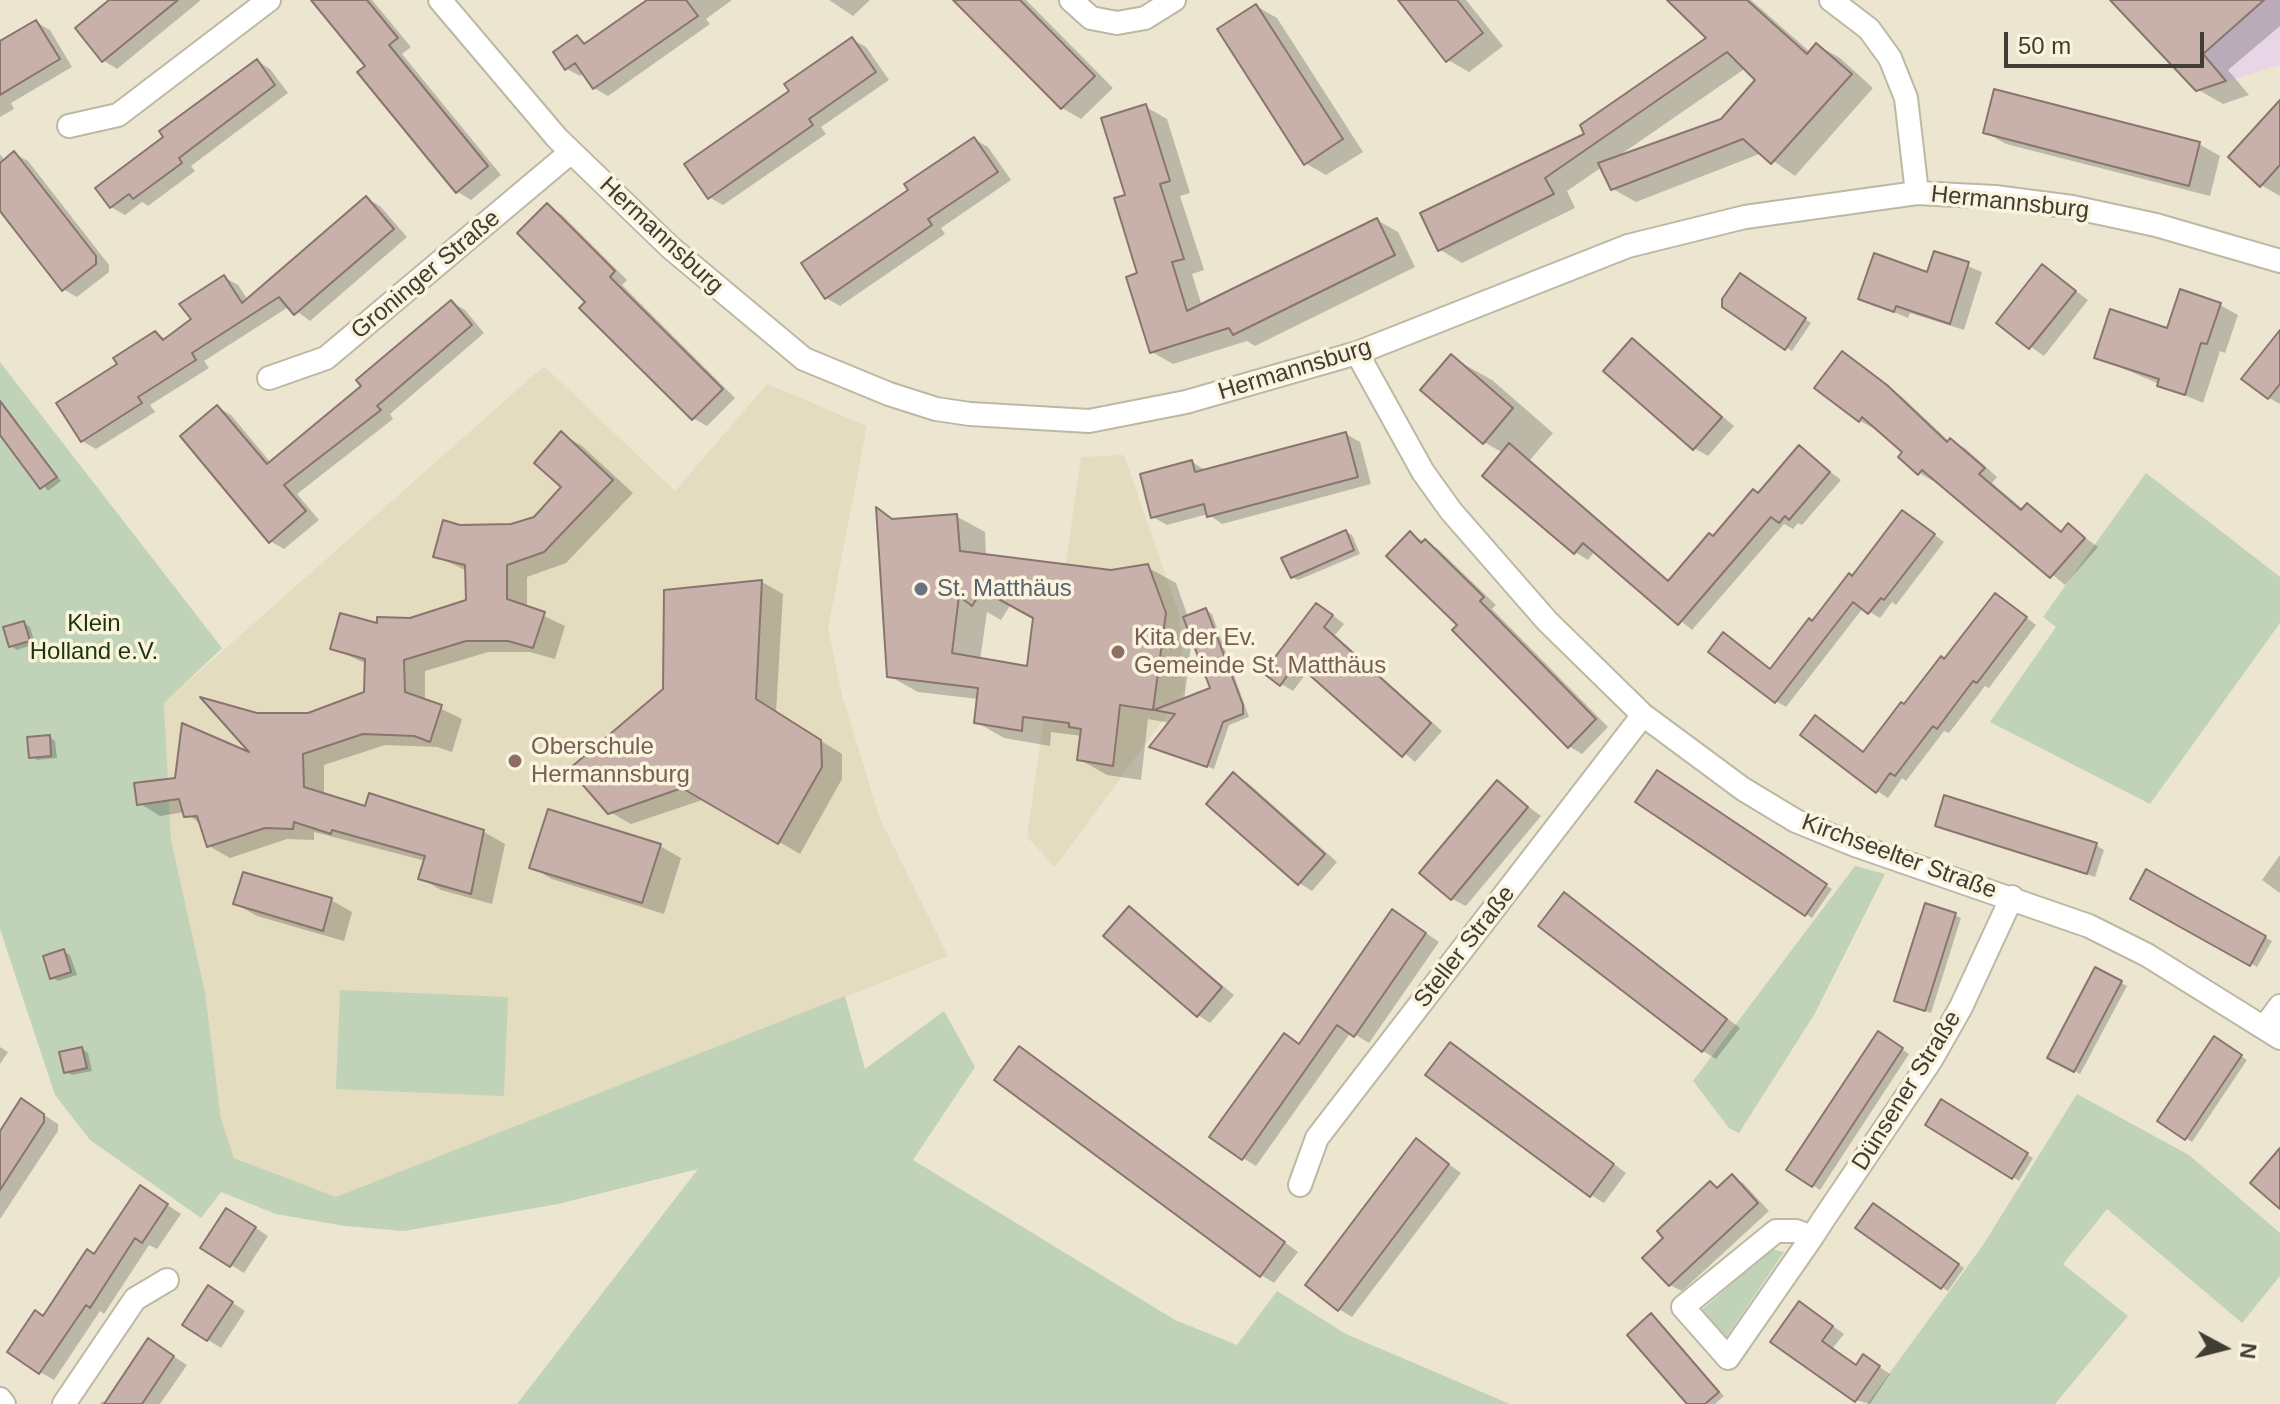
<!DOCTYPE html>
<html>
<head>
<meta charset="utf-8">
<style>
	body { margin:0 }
	#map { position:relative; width:2280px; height:1404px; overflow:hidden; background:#ece6d1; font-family:Arial,sans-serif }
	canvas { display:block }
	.north { position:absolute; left:2184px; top:1308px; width:80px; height:80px; -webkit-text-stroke:6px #faf4de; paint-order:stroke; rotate:97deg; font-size:22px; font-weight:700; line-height:32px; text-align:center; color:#3f3d34 }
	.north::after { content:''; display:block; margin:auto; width:28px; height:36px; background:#3f3d34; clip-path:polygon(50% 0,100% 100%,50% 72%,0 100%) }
	.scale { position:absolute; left:2004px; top:32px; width:200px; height:36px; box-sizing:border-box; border:4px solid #3f3d34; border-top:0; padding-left:10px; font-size:24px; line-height:28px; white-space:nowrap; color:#3f3d34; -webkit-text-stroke:6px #faf4de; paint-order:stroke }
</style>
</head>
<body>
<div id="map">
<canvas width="2280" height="1404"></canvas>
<div class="north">N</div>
<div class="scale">50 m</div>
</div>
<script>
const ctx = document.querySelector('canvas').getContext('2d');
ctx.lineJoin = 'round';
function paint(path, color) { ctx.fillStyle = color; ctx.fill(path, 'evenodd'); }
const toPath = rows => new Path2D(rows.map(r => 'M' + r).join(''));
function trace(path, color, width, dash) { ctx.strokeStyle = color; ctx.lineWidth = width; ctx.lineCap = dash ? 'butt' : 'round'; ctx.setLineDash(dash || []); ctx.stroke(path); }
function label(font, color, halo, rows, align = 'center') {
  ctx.font = font + ' Arial,sans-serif'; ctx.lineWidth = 7; ctx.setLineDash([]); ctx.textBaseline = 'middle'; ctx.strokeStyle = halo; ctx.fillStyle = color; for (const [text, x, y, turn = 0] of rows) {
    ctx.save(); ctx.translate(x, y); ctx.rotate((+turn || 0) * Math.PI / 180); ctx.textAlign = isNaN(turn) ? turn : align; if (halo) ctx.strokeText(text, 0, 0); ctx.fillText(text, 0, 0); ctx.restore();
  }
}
paint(toPath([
	[2110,0,2280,0,2280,65,2196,91]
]), '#e8d6e7');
paint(toPath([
	[544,366,675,491,767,384,867,426,828,628,842,695,880,819,948,956,389,1179,336,1197,234,1158,221,1119,205,992,171,840,164,703],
	[1124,455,1179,614,1185,690,1055,867,1027,837,1081,457]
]), '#e4dcbf');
paint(toPath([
	[0,362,222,648,164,703,171,840,205,992,221,1119,234,1158,336,1197,845,996,865,1069,944,1011,975,1067,913,1160,1175,1320,1237,1345,1277,1291,1346,1334,1510,1404,517,1404,698,1169,558,1204,404,1231,345,1226,276,1214,221,1192,201,1218,90,1140,55,1095,0,929],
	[2146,473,2280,577,2280,623,2150,804,1990,722,2056,627,2043,617],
	[1855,866,1885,874,1814,1015,1739,1133,1729,1128,1693,1081],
	[340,990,508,997,504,1096,336,1089],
	[2077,1094,2189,1155,2280,1233,2280,1276,2242,1323,2107,1209,2063,1264,2128,1316,2055,1404,1867,1404,1983,1245],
	[1772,1249,1784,1252,1725,1339,1699,1312]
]), '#c0d2b7');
paint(toPath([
	[112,0,201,0,117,69,104,61,77,29],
	[319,0,372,0,411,47,402,54,501,175,471,200,458,192,360,72,368,66],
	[650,0,732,0,706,19,710,24,608,96,594,88,584,73,580,76,567,69,577,37,588,44],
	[829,0,870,0,853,16],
	[956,0,1026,0,1113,88,1081,119,1062,108],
	[1400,0,1466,0,1503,46,1469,72,1448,60],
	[1670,0,1751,0,1810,52,1817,45,1840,58,1873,88,1795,176,1762,153,1636,202,1613,189,1602,167,1567,191,1575,208,1462,263,1439,249,1709,38],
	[1746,68,1758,80,1722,121,1617,157],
	[2112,0,2280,0,2280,26,2228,70,2249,95,2223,104,2197,89],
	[1256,6,1277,18,1363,152,1326,175,1305,163],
	[36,22,50,30,72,67,11,103,14,109,0,117,0,43],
	[852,39,866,47,889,80,821,127,826,134,723,205,709,197,792,92],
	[257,61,270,69,288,93,191,166,195,171,148,206,142,202,125,215,111,207,166,137],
	[2280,103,2280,196,2261,185],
	[1146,107,1167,119,1190,193,1180,196,1204,270,1192,274,1202,306,1377,220,1398,232,1415,267,1255,346,1247,341,1173,364,1152,352,1128,196],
	[1985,132,2199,144,2220,156,2210,196,2006,144],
	[974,139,988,147,1011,180,941,228,945,234,840,306,826,298,911,190],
	[0,154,5,161,15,154,28,161,109,265,109,272,77,297,63,289,0,208],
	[366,198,380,206,407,237,310,321,290,306,204,361,209,368,150,405,155,412,96,449,82,441,119,365,155,333,166,339,194,320,224,277,238,285,248,300],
	[547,206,561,214,627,280,622,285,735,398,707,426,693,418,588,302],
	[1936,253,1982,272,1964,330,1910,313,1908,318,1860,298,1929,275],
	[2043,267,2088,300,2044,356,1998,323],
	[1740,276,1811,323,1792,351,1721,304],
	[452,302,465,310,484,333,390,414,393,419,297,494,319,520,284,549,270,541,217,407,231,415,271,463,364,386],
	[2220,305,2238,315,2225,353,2220,351,2203,403,2097,357,2168,330],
	[2280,333,2280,404,2269,398],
	[1633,340,1734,426,1708,456,1694,448],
	[1451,357,1492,380,1553,433,1530,460,1670,581,1759,495,1799,448,1841,480,1802,525,1798,523,1793,529,1784,524,1692,630,1595,551,1588,560,1575,552,1484,475,1503,453,1484,442],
	[1856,362,1901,396,1950,442,1965,448,1997,477,1992,483,2024,510,2028,506,2063,532,2069,526,2098,547,2065,585,1935,478,1933,481,1919,473,1905,452,1875,426,1873,428,1860,421],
	[0,399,61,481,48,491,0,431],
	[561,434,582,446,633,493,566,563,527,577,527,608,565,626,555,659,530,652,488,652,425,671,425,701,462,719,452,752,437,747,385,745,324,765,324,795,366,808,370,795,484,832,505,844,492,904,441,890,420,878,426,861,314,832,314,840,287,839,230,858,209,846,203,826,185,812,160,816,139,803,177,779,257,757,257,715,308,715,366,694,367,664,332,648,378,626,410,620,468,601,467,571,436,556,459,527,512,526,535,519,564,487],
	[1346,434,1360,442,1371,484,1222,524,1208,514,1167,525,1153,517,1192,462,1207,471],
	[879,511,895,521,956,516,985,532,986,556,1111,572,1147,567,1176,583,1188,617,1206,610,1212,614,1249,717,1229,725,1214,769,1158,749,1170,723,1148,719,1141,780,1107,775,1079,759,1082,736,1051,732,1050,746,1004,738,976,722,978,699,918,692,889,676],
	[1011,604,1035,618,1028,668,980,660,987,612,1001,620],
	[1192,637,1213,689,1184,701],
	[1913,518,1944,542,1896,605,1892,602,1880,618,1863,608,1786,707,1776,701,1734,641,1772,670],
	[1346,532,1352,535,1360,554,1298,580,1292,577],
	[1410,534,1438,549,1496,605,1492,609,1608,727,1582,754,1569,746,1510,690,1513,687,1460,625],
	[762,582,783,594,776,713,842,754,842,779,800,854,705,799,631,824,610,812,665,690],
	[2006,602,2036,625,1989,688,1985,686,1949,733,1944,731,1906,781,1902,778,1888,798,1877,791,1864,753,1945,661],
	[1329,612,1344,624,1335,635,1442,731,1415,762,1308,671,1293,691,1281,684],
	[24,623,30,627,35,644,17,650,11,646],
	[49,737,55,741,57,758,37,760,31,756],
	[1234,775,1248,783,1337,862,1312,891,1299,883],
	[1664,776,1832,889,1812,918,1638,801],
	[1497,783,1541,816,1466,906,1452,899],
	[1937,825,2096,845,2104,850,2095,877],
	[660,846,681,858,664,914,552,879,531,867],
	[2280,855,2280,893,2262,880],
	[2147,872,2272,941,2257,967,2133,898],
	[1564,895,1740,1028,1716,1059,1703,1051],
	[331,900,352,912,344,941,257,916,236,904],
	[1130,909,1234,995,1210,1023,1198,1015],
	[1955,915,1961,918,1931,1013,1902,1003],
	[1406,919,1439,942,1369,1043,1351,1032,1256,1166,1243,1158,1300,1045],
	[64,951,70,955,77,975,58,981,52,977],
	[2096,970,2127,986,2080,1074,2049,1057],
	[1886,1038,1909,1054,1820,1190,1789,1169],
	[2215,1039,2247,1060,2192,1142,2160,1121],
	[1450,1044,1626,1173,1604,1203,1591,1195],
	[0,1047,8,1052,0,1064],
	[1020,1048,1298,1252,1274,1283,1261,1275],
	[82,1049,88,1053,92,1071,72,1075,65,1071],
	[1942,1101,2033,1158,2019,1181,1927,1124],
	[35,1109,58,1124,58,1131,0,1219,0,1133],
	[1417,1141,1461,1173,1352,1317,1339,1309],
	[1732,1177,1743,1183,1769,1211,1682,1291,1670,1285,1666,1238,1710,1184,1719,1189],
	[154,1196,181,1214,157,1249,149,1245,104,1314,100,1311,54,1380,40,1372,44,1318,95,1256],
	[1879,1209,1964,1268,1948,1291,1942,1287],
	[240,1218,268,1236,244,1273,231,1265],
	[222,1296,245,1311,221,1348,208,1340],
	[1811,1310,1844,1334,1832,1349,1857,1366,1875,1364,1890,1374,1870,1404,1856,1400,1773,1342],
	[1651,1316,1724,1396,1715,1404,1690,1404],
	[162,1349,187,1365,160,1404,100,1404,102,1401,106,1403]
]), '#0003');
const building = toPath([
	[109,0,178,0,102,62,75,28,109,0],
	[311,0,367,0,398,38,389,45,488,166,456,193,357,72,365,66,311,0],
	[647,0,686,0,698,16,593,89,575,63,565,70,553,52,577,35,584,44,647,0],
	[953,0,1020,0,1095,76,1061,109,953,0],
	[1398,0,1457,0,1483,33,1446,62,1398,0],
	[1667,0,1747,0,1807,54,1816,43,1852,74,1771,164,1743,139,1611,190,1598,163,1721,119,1755,80,1727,52,1545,178,1554,194,1438,251,1420,213,1584,134,1580,125,1706,38,1667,0],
	[2110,0,2264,0,2203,54,2226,81,2196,91,2110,0],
	[1256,4,1343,139,1304,165,1217,29,1256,4],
	[36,20,60,59,0,95,0,41,36,20],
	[852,37,876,72,809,119,813,125,708,199,684,164,789,91,784,84,852,37],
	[257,59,275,85,179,158,182,163,133,199,129,194,110,208,95,188,163,137,159,131,257,59],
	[1994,89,2200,142,2189,186,1983,133,1994,89],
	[2280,100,2280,165,2260,187,2228,157,2280,100],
	[1146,104,1170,181,1160,184,1184,259,1172,262,1187,311,1377,218,1395,255,1233,335,1229,328,1150,353,1126,277,1137,273,1114,198,1125,195,1101,118,1146,104],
	[974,137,998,172,928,219,932,225,825,299,801,263,908,190,904,184,974,137],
	[14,151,96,256,96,264,62,291,0,211,0,163,14,151],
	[366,196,394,229,294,315,279,297,192,353,196,360,138,397,142,403,81,442,56,403,117,364,113,358,155,331,163,340,191,319,179,304,224,275,242,303,366,196],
	[547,203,615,271,610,277,723,389,692,420,579,308,585,302,517,233,547,203],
	[1934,251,1969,262,1950,324,1896,306,1894,312,1858,299,1874,253,1927,272,1934,251],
	[2042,264,2076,291,2029,349,1996,323,2042,264],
	[1740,273,1806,318,1785,350,1722,307,1722,299,1740,273],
	[2180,289,2221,303,2207,344,2201,343,2185,395,2157,386,2159,379,2094,358,2110,309,2167,328,2180,289],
	[451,300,472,325,377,406,381,410,284,485,306,511,269,543,180,436,217,405,267,464,361,386,356,380,451,300],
	[2280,330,2280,384,2268,399,2241,379,2280,330],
	[1632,338,1722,417,1693,450,1603,371,1632,338],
	[1842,351,1887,385,1947,442,1950,438,1985,468,1979,474,2021,510,2027,503,2061,532,2068,523,2085,538,2050,578,1922,470,1918,475,1898,457,1902,452,1862,417,1859,422,1814,388,1842,351],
	[1451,354,1513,408,1483,444,1420,390,1451,354],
	[0,401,57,477,40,489,0,435,0,401],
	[561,431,613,480,544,552,507,565,507,599,545,612,533,648,508,641,466,641,404,660,405,692,442,705,430,742,414,736,363,734,303,754,304,787,365,806,369,793,484,830,471,894,418,879,425,856,332,830,331,834,294,822,293,829,265,828,207,847,197,816,184,817,179,799,137,805,134,783,175,778,182,723,249,752,200,697,257,713,308,713,364,692,365,659,330,649,340,613,377,623,377,617,410,618,466,600,465,565,433,557,443,520,460,525,511,524,534,517,561,487,534,463,561,431],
	[1346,432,1358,477,1207,517,1204,504,1151,518,1140,474,1192,460,1195,472,1346,432],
	[1509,443,1668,581,1709,533,1713,536,1753,489,1758,493,1799,445,1830,472,1789,520,1785,516,1779,523,1771,517,1678,625,1583,543,1574,554,1482,476,1509,443],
	[876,507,892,519,957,514,960,551,1111,570,1148,564,1166,613,1153,710,1120,705,1113,766,1077,760,1081,729,1069,727,1069,723,1023,717,1022,731,974,723,978,688,887,677,876,507],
	[982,590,1033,618,1027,666,952,653,959,596,972,606,982,590],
	[1902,510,1935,534,1884,600,1881,598,1868,614,1853,602,1775,703,1708,652,1723,632,1770,669,1809,618,1812,621,1849,573,1852,576,1902,510],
	[1346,530,1354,550,1291,578,1281,558,1346,530],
	[1410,531,1421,543,1425,539,1484,597,1480,601,1596,719,1568,748,1452,630,1457,625,1386,556,1410,531],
	[762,580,756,699,821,740,822,767,778,844,682,788,608,814,569,769,663,689,664,590,762,580],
	[1995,593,2027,617,1977,683,1973,681,1937,729,1933,726,1895,776,1890,773,1876,793,1800,735,1815,715,1863,752,1901,702,1904,704,1941,656,1944,659,1995,593],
	[1316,603,1333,615,1324,627,1431,723,1402,757,1296,663,1280,686,1263,673,1316,603],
	[1206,608,1243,705,1243,714,1223,722,1207,767,1149,747,1175,714,1154,710,1210,688,1183,617,1206,608],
	[24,621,30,641,9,647,3,627,24,621],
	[50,735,51,756,29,758,27,737,50,735],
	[1657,770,1827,884,1805,916,1635,802,1657,770],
	[1233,772,1325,854,1298,885,1206,804,1233,772],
	[1497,780,1528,807,1451,900,1419,873,1497,780],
	[1944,795,2097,843,2087,874,1935,826,1944,795],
	[548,809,661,844,642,903,529,868,548,809],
	[2146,869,2266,936,2250,966,2130,899,2146,869],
	[243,872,332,898,323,931,233,904,243,872],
	[1564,892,1727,1019,1702,1052,1538,926,1564,892],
	[1925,903,1956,913,1925,1011,1894,1001,1925,903],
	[1129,906,1222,987,1197,1017,1103,936,1129,906],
	[1392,909,1426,933,1354,1037,1337,1025,1242,1160,1209,1137,1284,1033,1299,1044,1392,909],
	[64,949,71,972,50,979,43,956,64,949],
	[2095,967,2122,981,2074,1072,2047,1058,2095,967],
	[1878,1031,1903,1048,1812,1187,1786,1170,1878,1031],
	[2214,1036,2242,1055,2185,1140,2157,1121,2214,1036],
	[1450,1042,1614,1164,1590,1197,1425,1075,1450,1042],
	[1019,1046,1285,1242,1260,1277,994,1080,1019,1046],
	[82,1047,87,1068,64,1073,59,1052,82,1047],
	[21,1098,44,1114,44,1122,0,1190,0,1131,21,1098],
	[1941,1099,2028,1153,2012,1179,1925,1125,1941,1099],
	[1416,1138,1449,1164,1338,1311,1305,1285,1416,1138],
	[2280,1148,2280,1209,2250,1183,2280,1148],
	[1732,1174,1758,1203,1669,1286,1642,1258,1663,1238,1657,1231,1710,1181,1717,1188,1732,1174],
	[140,1185,168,1204,142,1243,135,1238,90,1308,86,1305,39,1374,7,1352,35,1310,43,1316,87,1249,94,1254,140,1185],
	[1873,1203,1959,1264,1941,1289,1855,1228,1873,1203],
	[226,1208,256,1227,230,1267,200,1248,226,1208],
	[208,1285,233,1302,207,1341,182,1325,208,1285],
	[1799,1301,1833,1326,1822,1341,1856,1365,1863,1354,1880,1366,1855,1402,1770,1342,1799,1301],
	[1651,1313,1719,1392,1705,1404,1687,1404,1627,1335,1651,1313],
	[148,1338,174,1356,142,1404,104,1404,148,1338]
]);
paint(building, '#c9b1ab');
trace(building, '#8a746e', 2);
const street = toPath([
	[440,0,557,138,671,248,804,359,889,394,936,409,970,414,1089,421,1186,402,1357,353,1628,246,1745,217,1917,193,1995,197,2072,207,2156,225,2280,261],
	[1071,0,1091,18,1117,23,1145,18,1174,0],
	[1831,0,1869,29,1890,58,1906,98,1917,193],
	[69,126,118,115,269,0],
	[1357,353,1423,472,1451,511,1547,621,1643,715,1743,789,1796,821,1855,845,2089,926,2147,955,2280,1038],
	[269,378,326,358,571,152],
	[2265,1026,2280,1006],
	[1300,1185,1317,1138,1643,715],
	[1812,1237,1796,1231,1776,1231,1683,1307,1728,1358,1812,1237,1823,1220,1931,1060,1961,1007,2012,897],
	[0,1399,4,1404],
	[64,1404,135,1299,167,1280]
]);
trace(street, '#bdb8a3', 26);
trace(street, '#fff', 22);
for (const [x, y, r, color] of [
	[921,589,8,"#6b7280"],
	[1118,652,8,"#8d6e63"],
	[515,761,8,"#8d6e63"]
]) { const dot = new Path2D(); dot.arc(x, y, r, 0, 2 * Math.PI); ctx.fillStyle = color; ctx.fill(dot); trace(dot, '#faf4de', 3); }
label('24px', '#3f3d34', '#faf4de', [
	["Hermannsburg",2010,203,6],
	["Hermannsburg",661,236,43],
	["Groninger Straße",426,275,-40],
	["Hermannsburg",1295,370,-17],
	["Kirchseelter Straße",1899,857,20],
	["Steller Straße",1465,947,-52],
	["Dünsener Straße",1907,1091,-58]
]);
label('24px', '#5b616d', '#faf4de', [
	["St. Matthäus",937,589]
], 'left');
label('24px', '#1e370a', '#faf4de', [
	["Klein",94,624],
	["Holland e.V.",94,652]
]);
label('24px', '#785e54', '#faf4de', [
	["Kita der Ev.",1134,638],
	["Gemeinde St. Matthäus",1134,666],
	["Oberschule",531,747],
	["Hermannsburg",531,775]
], 'left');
</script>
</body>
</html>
